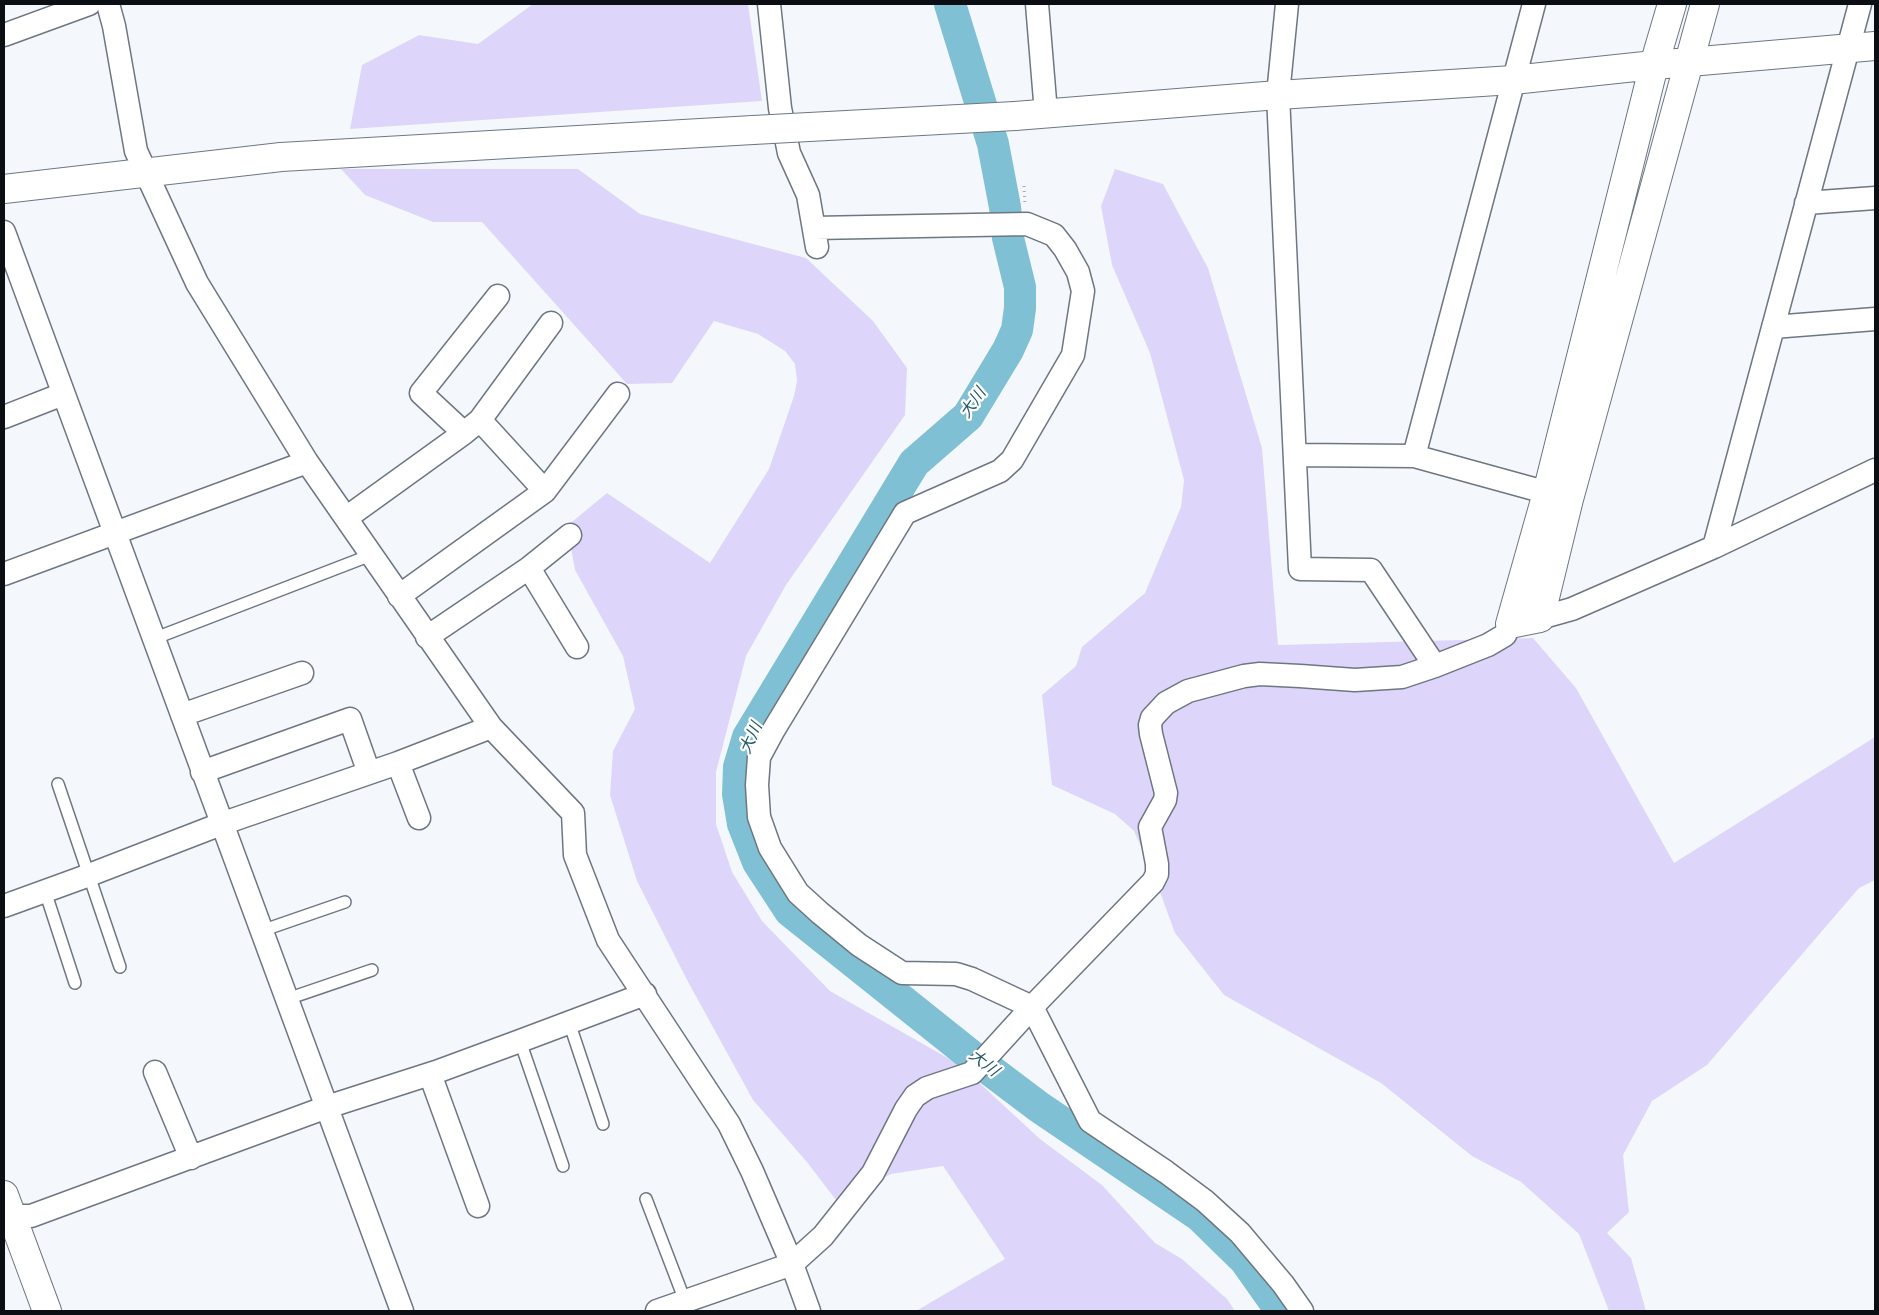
<!DOCTYPE html>
<html>
<head>
<meta charset="utf-8">
<style>
	body { margin:0 }
	#map { position:relative; width:1879px; height:1315px; overflow:hidden; background:#f4f8fd; font-family:"Public Sans",sans-serif }
	canvas { display:block }
	.frame { position:absolute; inset:0; border:5px solid #0b0e13; pointer-events:none }
</style>
</head>
<body>
<div id="map">
<canvas width="1879" height="1315"></canvas>
<div class="frame"></div>
</div>
<script>
const ctx = document.querySelector('canvas').getContext('2d');
ctx.lineJoin = 'round';
function paint(path, color) { ctx.fillStyle = color; ctx.fill(path, 'evenodd'); }
const toPath = rows => new Path2D(rows.map(r => 'M' + r).join(''));
function trace(path, color, width, dash) { ctx.strokeStyle = color; ctx.lineWidth = width; ctx.lineCap = dash ? 'butt' : 'round'; ctx.setLineDash(dash || []); ctx.stroke(path); }
function label(font, color, halo, rows, align = 'center') {
  ctx.font = font + ' "Public Sans","Noto Sans JP",sans-serif'; ctx.lineWidth = 4.5; ctx.setLineDash([]); ctx.textBaseline = 'middle'; ctx.strokeStyle = halo; ctx.fillStyle = color; for (const [text, x, y, turn = 0] of rows) {
    ctx.save(); ctx.translate(x, y); ctx.rotate((+turn || 0) * Math.PI / 180); ctx.textAlign = isNaN(turn) ? turn : align; if (halo) ctx.strokeText(text, 0, 0); ctx.fillText(text, 0, 0); ctx.restore();
  }
}
paint(toPath([
	[533,4,748,4,762,101,350,129,362,65,419,35,478,44],
	[341,169,578,169,640,214,806,258,873,321,907,368,905,415,786,585,746,656,716,772,716,824,732,872,762,921,830,991,960,1065,1040,1139,1102,1185,1155,1243,1182,1259,1227,1299,1235,1311,916,1311,1005,1259,943,1166,891,1174,836,1200,806,1161,753,1100,687,980,637,881,610,795,613,751,635,709,623,656,575,570,567,526,607,493,710,563,769,469,794,396,797,381,795,364,785,351,758,334,714,321,672,383,627,384,482,222,433,222,365,195],
	[1115,169,1163,184,1208,268,1262,448,1278,645,1533,638,1576,688,1674,863,1875,737,1875,880,1859,888,1707,1065,1652,1101,1623,1155,1629,1212,1607,1233,1631,1258,1646,1311,1609,1311,1579,1234,1521,1182,1472,1156,1381,1083,1224,995,1175,933,1154,876,1134,831,1115,814,1052,785,1042,695,1076,666,1082,647,1145,593,1181,507,1184,480,1150,353,1112,265,1101,206]
]), '#ddd6fa');
trace(toPath([
	[950,4,993,144,1005,207,1008,238,1020,287,1020,308,1017,330,1008,350,968,416,914,463,748,737,739,767,738,794,743,824,758,862,790,911,974,1058,1039,1107,1200,1216,1245,1260,1281,1311]
]), '#80c0d4', 32);
const service = toPath([
	[153,639,371,555],
	[58,784,120,967],
	[45,891,75,983],
	[261,931,345,902],
	[287,999,372,970],
	[569,1022,603,1124],
	[520,1041,563,1166],
	[646,1199,685,1301]
]);
const minor = toPath([
	[108,4,114,26,136,151,197,283,307,462,491,727,573,813,575,855,608,940,729,1124,752,1171,792,1264,809,1311],
	[769,4,780,108,789,153,808,195,817,247],
	[1037,4,1046,113],
	[1287,4,1278,95,1300,569,1371,570,1435,666],
	[4,35,89,4],
	[1806,203,1875,198],
	[814,228,1027,224,1054,235,1065,249,1078,272,1083,291,1073,355,1012,460,1000,471,905,513,773,731,759,757,757,785,759,817,770,848,798,893,820,913,859,945,902,973,956,974,972,979,1032,1007,1090,1121,1166,1172,1205,1201,1240,1233,1283,1284,1302,1311],
	[4,232,402,1311],
	[1773,327,1875,319],
	[4,417,63,394],
	[480,420,545,491],
	[464,433,421,393,498,296],
	[1295,455,1414,456,1563,497],
	[1414,456,1534,4],
	[346,518,464,433,480,420,551,323],
	[1714,547,1860,4],
	[529,568,577,647],
	[4,574,307,462],
	[399,596,545,491,618,394],
	[1540,618,1572,609,1714,547,1875,470],
	[427,637,529,568,570,535],
	[182,715,302,673],
	[398,763,419,818],
	[202,772,350,719,369,773],
	[4,906,84,877,221,824,398,763,491,727],
	[155,1072,191,1158],
	[430,1074,478,1206],
	[4,1219,12,1216,31,1216,327,1107,436,1072,520,1041,645,994],
	[657,1311,792,1264,823,1236,873,1173,906,1109,915,1096,927,1088,972,1073,1032,1007,1153,882,1157,874,1157,864,1150,827,1165,800,1166,793,1151,734,1150,725,1152,718,1166,703,1188,691,1244,676,1260,674,1300,676,1355,680,1402,677,1435,666,1488,645,1505,635,1510,624]
]);
const tertiary = toPath([
	[1672,4,1654,65,1547,493,1510,624,1540,618,1569,499,1705,4],
	[1015,116,1278,95,1513,80,1654,65,1875,46],
	[4,189,281,157,753,130],
	[4,1195,47,1311]
]);
trace(service, '#6d7682', 14);
trace(minor, '#6d7682', 25);
trace(tertiary, '#6d7682', 30);
trace(toPath([
	[1024,186,1025,205]
]), '#a6aaaf', 3, [1, 4]);
trace(service, '#fff', 11);
trace(minor, '#fff', 22);
trace(tertiary, '#fff', 28);
const tertiaryBridge = toPath([
	[753,130,1015,116]
]);
trace(tertiaryBridge, '#6d7682', 30, []);
trace(tertiaryBridge, '#fff', 28);
label('italic 16px', '#235868', '#fff', [
	["大川",973,403,-55],
	["大川",751,738,-66],
	["大川",984,1063,38]
]);
</script>
</body>
</html>
